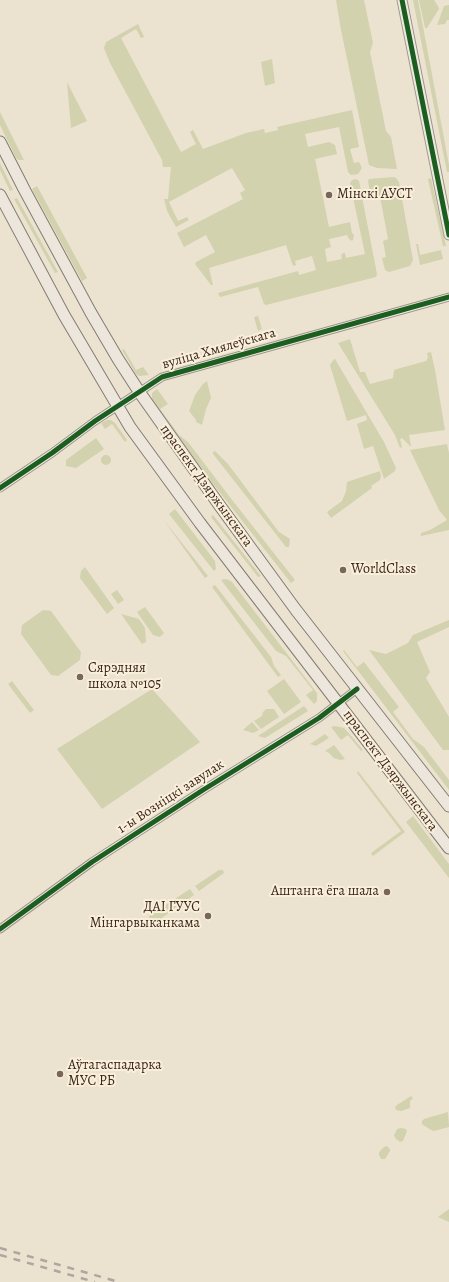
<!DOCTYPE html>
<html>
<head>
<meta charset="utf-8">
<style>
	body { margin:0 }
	canvas { display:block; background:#ece2d0 }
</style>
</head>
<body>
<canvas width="449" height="1282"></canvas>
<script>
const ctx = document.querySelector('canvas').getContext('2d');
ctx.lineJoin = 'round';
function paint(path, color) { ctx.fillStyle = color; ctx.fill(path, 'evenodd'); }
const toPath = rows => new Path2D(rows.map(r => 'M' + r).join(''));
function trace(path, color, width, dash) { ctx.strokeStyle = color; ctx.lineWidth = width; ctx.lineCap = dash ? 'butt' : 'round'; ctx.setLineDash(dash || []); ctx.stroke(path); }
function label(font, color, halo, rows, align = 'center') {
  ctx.font = font + ' Alegreya,serif'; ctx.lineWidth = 4; ctx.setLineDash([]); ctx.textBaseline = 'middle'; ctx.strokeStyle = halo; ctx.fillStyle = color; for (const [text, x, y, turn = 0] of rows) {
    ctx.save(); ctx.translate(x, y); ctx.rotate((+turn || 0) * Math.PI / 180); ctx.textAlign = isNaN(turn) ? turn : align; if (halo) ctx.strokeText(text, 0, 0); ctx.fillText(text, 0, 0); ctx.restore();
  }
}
paint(toPath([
	[336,0,364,0,373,43,370,52,386,131,391,137,397,169,377,168,369,165,341,30],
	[413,0,418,0,449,165,449,172,447,172],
	[419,0,434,0,438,6,439,9,427,28,425,28],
	[449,5,449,20,447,20,445,24,437,25,444,6],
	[138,24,144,37,141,38,136,29,121,38,181,152,196,144,190,132,193,130,203,149,246,133,264,129,265,133,278,130,277,127,352,110,359,147,350,149,354,163,359,162,362,168,358,174,351,175,348,172,339,127,305,134,308,147,329,142,335,145,337,154,315,159,329,227,350,222,352,233,354,235,353,240,352,241,349,239,347,235,329,239,331,247,325,249,327,262,342,259,341,255,343,253,345,253,346,258,365,254,350,183,352,180,356,179,359,181,377,274,376,277,266,305,264,304,258,287,220,297,218,293,298,271,299,275,316,270,312,256,295,261,296,265,293,266,286,245,209,268,213,285,211,285,195,264,196,262,215,252,206,235,184,247,177,233,243,199,240,193,245,190,232,168,169,202,178,221,187,217,189,220,176,227,167,211,164,199,168,199,171,167,163,167,162,160,110,63,104,48,106,42],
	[272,59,275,83,265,86,261,62],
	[67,82,87,121,71,128],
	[0,112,24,160,19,160,16,158,0,125],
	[0,163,13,190,10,191,0,170],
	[394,177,396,178,399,182,413,260,410,266,389,272,385,270,382,258,386,257,383,241,388,239,380,197,371,198,368,181,369,179],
	[431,178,446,246,443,246,428,179],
	[37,186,87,278,82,281,32,189],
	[17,198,58,272,55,273,14,199],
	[416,244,418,244,420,255,441,250,443,259,420,265],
	[258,316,262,329,258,331,254,317],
	[350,339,360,372,365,372,370,384,393,378,394,370,397,369,426,361,428,358,427,353,431,352,435,370,445,430,409,435,411,446,410,446,402,438,400,439,402,447,400,448,395,435,338,343],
	[124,349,136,370,143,367,149,375,139,376,136,374,122,350],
	[334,359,335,359,384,442,396,468,395,471,384,479,373,446,364,449,357,424,367,420,366,415,347,421,330,365],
	[207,381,211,398,206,409,202,425,196,422,196,420,189,411,195,395,203,384],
	[157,389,168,404,160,409,179,435,188,442,229,496,295,580,291,583,210,480,152,400,152,393],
	[107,420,111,420,115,423,127,440,125,442,112,424,105,429,101,423],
	[96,438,104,449,76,468,66,466,66,460],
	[447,444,449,453,449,530,421,536,421,533,430,530,447,520,439,510,410,450],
	[215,451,228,464,279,532,290,539,289,547,286,547,228,473,213,454,213,452],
	'101 460a5 5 0 1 1 10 0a5 5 0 1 1-10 0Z',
	[380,471,381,476,380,480,371,486,372,488,331,518,327,512,342,501,346,491,347,482],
	[175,509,215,561,216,569,214,571,169,514],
	[213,515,261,576,258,577,211,517],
	[163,519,208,576,205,578],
	[85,567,114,608,107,614,80,578,81,571],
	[225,579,229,580,232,582,317,693,317,701,314,704,306,695,313,690,286,656,276,651,221,580],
	[215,585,271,657,274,666,281,675,278,677,212,587],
	[117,590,124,600,118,604,111,594],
	[145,607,164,633,160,637,153,635,137,612],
	[43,610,51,611,81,652,80,660,58,676,51,675,21,634,22,625],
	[121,614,139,619,145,628,146,642,142,644],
	[449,620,449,627,417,642,430,672,426,678,449,717,449,750,443,750,369,650,386,654,408,643,413,635],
	[344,650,357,667,364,662,399,707,393,712,413,739,424,747,449,780,449,790,343,651],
	[284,679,301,702,284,714,267,691],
	[12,681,34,710,30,713,8,684],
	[152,689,200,742,102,809,57,749],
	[304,706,308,711,265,738,258,736],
	[266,709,274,709,279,717,261,729,254,721,262,716,263,712],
	[252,722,259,730,253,733,243,730],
	[335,726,344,728,347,731,363,750,361,751,348,735,341,740,331,727],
	[325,734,329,738,316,746,310,744],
	[334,745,345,759,340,760,334,758,329,753,325,751],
	[358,771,405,832,373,856,371,853,401,831,357,773],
	[413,816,449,864,449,878,406,822],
	[219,870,223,870,224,873,199,891,195,886],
	[190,889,194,895,152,925,149,922,149,916],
	[411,1096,413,1098,410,1101,410,1108,401,1111,396,1110,395,1107,397,1105],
	[448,1112,449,1127,434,1131,431,1130,422,1124,422,1121,424,1119],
	[401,1128,406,1129,407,1131,403,1141,400,1142,395,1138,394,1135,397,1129],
	[387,1146,390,1149,390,1151,385,1159,381,1159,379,1155,379,1152,384,1147],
	[449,1209,449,1222,438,1217]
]), '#d2d2af');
const minor = toPath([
	[0,488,52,453,95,421,162,377,449,297],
	[0,929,92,862,203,790,319,718,357,689]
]);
const tertiary = toPath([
	[402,0,449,235]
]);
const primary = toPath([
	[0,142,24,189,91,313,118,359,140,393,220,506,296,610,449,806],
	[0,195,64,315,130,427,200,523,449,848]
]);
trace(minor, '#9d958a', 9);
trace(tertiary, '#9d958a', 11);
trace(primary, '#847c72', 13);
trace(minor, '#efeae1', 7);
trace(tertiary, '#efeae1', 9);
trace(primary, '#ece6dc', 11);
trace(toPath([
	[0,1248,119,1282],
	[0,1255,95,1282]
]), '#ada7a0', 2.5, [7, 7]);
trace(toPath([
	[402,0,449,235],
	[0,488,52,453,95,421,162,377,449,297],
	[0,929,92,862,203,790,319,718,357,689]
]), '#1b5e20', 5);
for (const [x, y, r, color] of [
	[329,195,4,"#77665b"],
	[343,570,4,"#77665b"],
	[80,677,4,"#77665b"],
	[387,892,4,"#77665b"],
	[208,916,4,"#77665b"],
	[60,1074,4,"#77665b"]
]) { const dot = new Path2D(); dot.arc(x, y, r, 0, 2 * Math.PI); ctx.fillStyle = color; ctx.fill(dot); trace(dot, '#faefd9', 1.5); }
label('14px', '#38241c', '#faefd9', [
	["Мінскі АУСТ",337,195],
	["WorldClass",351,570],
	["Сярэдняя",88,669],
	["школа №105",88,685],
	["Аштанга ёга шала",379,892,"right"],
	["ДАІ ГУУС",200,908,"right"],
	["Мінгарвыканкама",200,924,"right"],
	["Аўтагаспадарка",68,1066],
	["МУС РБ",68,1082]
], 'left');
label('14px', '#38241c', '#faefd9', [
	["вуліца Хмялеўскага",219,349,-16],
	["праспект Дзяржынскага",206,486,54],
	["праспект Дзяржынскага",390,771,53],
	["1-ы Возніцкі завулак",171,797,-33]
]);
</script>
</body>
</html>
